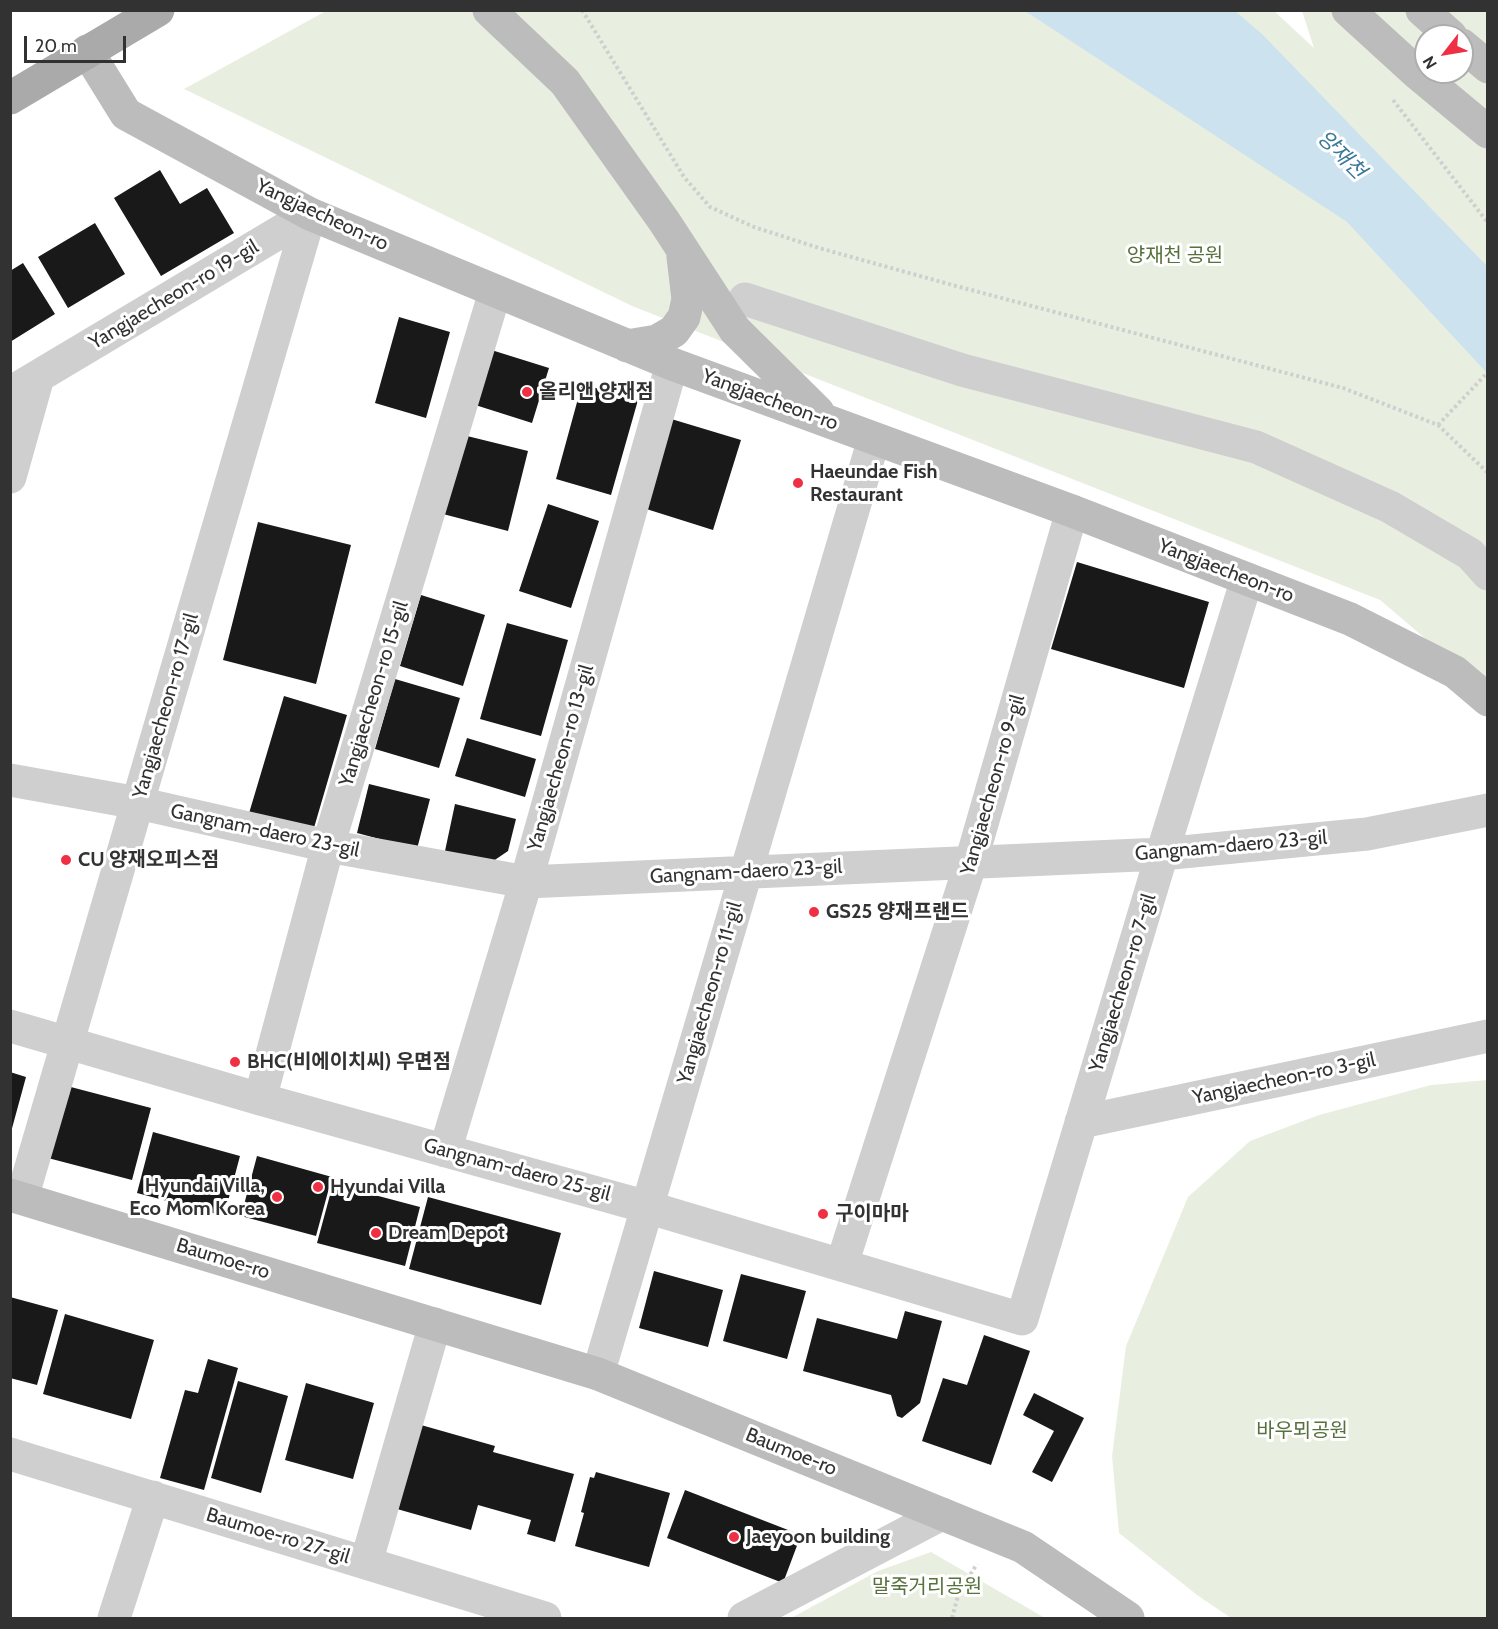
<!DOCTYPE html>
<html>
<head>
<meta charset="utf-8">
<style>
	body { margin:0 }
	#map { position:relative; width:1498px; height:1629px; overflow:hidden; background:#fff; font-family:Cabin,sans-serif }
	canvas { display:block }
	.frame { position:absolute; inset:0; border:12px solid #323232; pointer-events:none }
	.north { position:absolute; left:1414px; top:24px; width:60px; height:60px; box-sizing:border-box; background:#fff; border:2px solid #adadad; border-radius:50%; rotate:239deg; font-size:16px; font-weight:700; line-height:24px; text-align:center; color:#323232 }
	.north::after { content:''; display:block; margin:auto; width:21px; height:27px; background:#ee2f44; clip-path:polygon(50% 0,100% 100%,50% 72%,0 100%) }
	.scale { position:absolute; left:24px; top:36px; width:102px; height:27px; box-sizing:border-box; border:3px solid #323232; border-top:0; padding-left:8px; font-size:18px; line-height:21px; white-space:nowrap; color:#323232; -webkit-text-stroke:4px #fff; paint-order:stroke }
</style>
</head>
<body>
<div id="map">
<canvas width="1498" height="1629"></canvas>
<div class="frame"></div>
<div class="north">N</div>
<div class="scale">20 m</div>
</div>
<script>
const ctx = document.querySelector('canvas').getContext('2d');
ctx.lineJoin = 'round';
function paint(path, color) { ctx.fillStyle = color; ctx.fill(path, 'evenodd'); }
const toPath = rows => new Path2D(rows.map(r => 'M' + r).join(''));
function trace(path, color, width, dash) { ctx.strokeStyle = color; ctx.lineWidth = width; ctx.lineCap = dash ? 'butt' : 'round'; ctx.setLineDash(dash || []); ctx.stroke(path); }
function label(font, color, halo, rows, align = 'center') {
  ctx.font = font + ' Cabin,"Noto Sans KR",sans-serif'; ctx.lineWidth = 6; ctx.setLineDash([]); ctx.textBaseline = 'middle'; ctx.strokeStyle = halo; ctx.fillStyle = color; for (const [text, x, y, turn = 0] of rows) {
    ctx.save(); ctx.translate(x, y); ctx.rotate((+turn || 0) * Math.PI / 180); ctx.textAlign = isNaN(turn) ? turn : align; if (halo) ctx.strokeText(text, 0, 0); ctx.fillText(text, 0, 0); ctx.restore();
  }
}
paint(toPath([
	[1273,10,1314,48,1302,11,1487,11,1487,691,1380,600,632,306,184,89,326,11],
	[1426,36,1462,36,1462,72,1426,72],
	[1487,1080,1487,1618,1231,1618,1197,1595,1119,1533,1112,1456,1126,1346,1188,1197,1250,1141,1319,1115,1431,1085],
	[931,1552,1045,1618,791,1618,878,1571]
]), '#e9efe0');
paint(toPath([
	[1025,11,1235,11,1262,34,1487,266,1487,373,1347,222]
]), '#cce3ef');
paint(toPath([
	[160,170,180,204,207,188,234,233,161,276,114,198],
	[95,223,125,274,68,308,38,257],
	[23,263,55,314,10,342,10,271],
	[399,317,450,332,426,418,375,403],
	[485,348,549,368,532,423,469,403],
	[582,384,638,400,611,495,556,479],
	[668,418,741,440,713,530,640,507],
	[463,435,528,451,508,531,443,514],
	[548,504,599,521,571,608,519,591],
	[258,522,351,545,316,684,223,660],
	[1077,562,1209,602,1184,688,1051,649],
	[421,595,485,615,463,686,400,666],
	[507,623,568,640,541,736,480,719],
	[395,679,460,698,439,768,375,749],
	[284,696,347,715,311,838,247,820],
	[467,738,536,759,525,797,455,776],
	[369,784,430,799,417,849,357,833],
	[455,804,516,819,508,851,486,866,445,851],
	[10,1072,26,1077,11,1132,10,1132],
	[67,1086,151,1108,132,1180,48,1158],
	[153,1132,240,1156,224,1216,137,1193],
	[257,1156,332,1177,316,1236,241,1216],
	[333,1184,420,1207,405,1266,317,1243],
	[428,1197,561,1233,541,1305,409,1269],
	[654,1271,723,1290,708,1347,639,1328],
	[741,1274,806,1291,787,1359,723,1341],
	[10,1297,58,1310,37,1385,10,1378],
	[905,1311,942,1321,920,1403,902,1418,897,1416,891,1395,803,1371,817,1318,897,1339],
	[65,1314,154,1340,131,1419,43,1394],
	[984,1335,1030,1351,991,1465,922,1441,943,1378,967,1385],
	[208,1359,238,1368,204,1490,160,1478,185,1390,198,1393],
	[238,1381,288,1396,261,1493,211,1478],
	[306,1383,374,1403,353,1479,285,1460],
	[1034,1393,1084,1418,1052,1482,1032,1472,1054,1431,1023,1415],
	[414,1423,495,1446,493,1452,574,1474,555,1542,527,1534,531,1520,478,1505,471,1530,390,1507],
	[596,1472,670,1493,649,1567,575,1546,584,1513,581,1512,590,1477,594,1478],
	[685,1490,801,1535,783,1583,667,1538]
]), '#191919');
trace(toPath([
	[582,10,684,177,710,207,754,227,819,248,956,286,1343,388,1438,425,1488,473],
	[1393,100,1488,223],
	[1438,425,1488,372],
	[952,1618,959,1592,977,1564]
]), '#cfcfcf', 4, [3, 3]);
trace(toPath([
	[745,299,962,370,1256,447,1390,507,1470,554,1488,574],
	[10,393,310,214],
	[10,477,38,377],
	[10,780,138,803,328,846,526,882,1162,854,1367,834,1488,810],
	[10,1026,260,1099,647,1207,1022,1319,1162,854,1247,579],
	[260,1099,328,846,495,292],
	[1081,1122,1488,1036],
	[445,1151,526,882,672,364],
	[22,1198,310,214],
	[842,1264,971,862,1072,511],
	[598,1374,874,439],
	[10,1454,545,1618],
	[366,1563,435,1324],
	[114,1618,153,1497],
	[744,1618,942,1514]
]), '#cfcfcf', 33);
trace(toPath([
	[489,10,565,82,664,221,735,330,818,412],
	[1422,10,1451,36],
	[1462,45,1488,67],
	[87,51,126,114,310,214,672,364,1072,511,1350,619,1455,672,1488,700],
	[627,346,657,341,674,331,684,317,688,299,683,257],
	[10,1195,598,1374,1023,1547,1128,1618]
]), '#bcbcbc', 33);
trace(toPath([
	[10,98,158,10]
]), '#aaa', 33);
trace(toPath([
	[1348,10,1417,73,1488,132]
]), '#bcbcbc', 33);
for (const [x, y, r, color] of [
	[527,392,6,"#ee2f44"],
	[798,483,6,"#ee2f44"],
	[66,860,6,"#ee2f44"],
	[814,912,6,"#ee2f44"],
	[235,1062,6,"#ee2f44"],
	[318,1187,6,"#ee2f44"],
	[277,1197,6,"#ee2f44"],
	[823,1214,6,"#ee2f44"],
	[376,1233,6,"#ee2f44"],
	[734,1537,6,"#ee2f44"]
]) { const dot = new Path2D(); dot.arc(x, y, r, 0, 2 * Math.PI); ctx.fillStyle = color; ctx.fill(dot); trace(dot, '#fff', 2); }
label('20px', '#323232', '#fff', [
	["Yangjaecheon-ro",322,215,25],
	["Yangjaecheon-ro 19-gil",174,295,-31],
	["Yangjaecheon-ro",770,400,20],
	["Yangjaecheon-ro",1226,571,21],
	["Yangjaecheon-ro 15-gil",374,694,-73],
	["Yangjaecheon-ro 17-gil",166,706,-74],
	["Yangjaecheon-ro 13-gil",561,758,-74],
	["Yangjaecheon-ro 9-gil",993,785,-74],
	["Gangnam-daero 23-gil",265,831,12],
	["Gangnam-daero 23-gil",1231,846,-5],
	["Gangnam-daero 23-gil",746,872,-3],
	["Yangjaecheon-ro 7-gil",1123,983,-73],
	["Yangjaecheon-ro 11-gil",710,993,-74],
	["Yangjaecheon-ro 3-gil",1284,1079,-12],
	["Gangnam-daero 25-gil",517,1170,15],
	["Baumoe-ro",223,1259,17],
	["Baumoe-ro",791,1452,22],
	["Baumoe-ro 27-gil",278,1536,17]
]);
label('20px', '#57713c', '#fff', [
	["양재천 공원",1175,256],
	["바우뫼공원",1302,1431],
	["말죽거리공원",927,1587]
]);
label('bold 20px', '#323232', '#fff', [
	["올리앤 양재점",539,392],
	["Haeundae Fish",810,472],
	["Restaurant",810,495],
	["CU 양재오피스점",78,860],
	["GS25 양재프랜드",826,912],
	["BHC(비에이치씨) 우면점",247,1062],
	["Hyundai Villa,",265,1186,"right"],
	["Eco Mom Korea",265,1209,"right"],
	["Hyundai Villa",330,1187],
	["구이마마",835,1214],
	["Dream Depot",388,1233],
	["Jaeyoon building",746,1537]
], 'left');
label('italic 21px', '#3a789a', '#fff', [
	["양재천",1341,155,45]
]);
</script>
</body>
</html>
